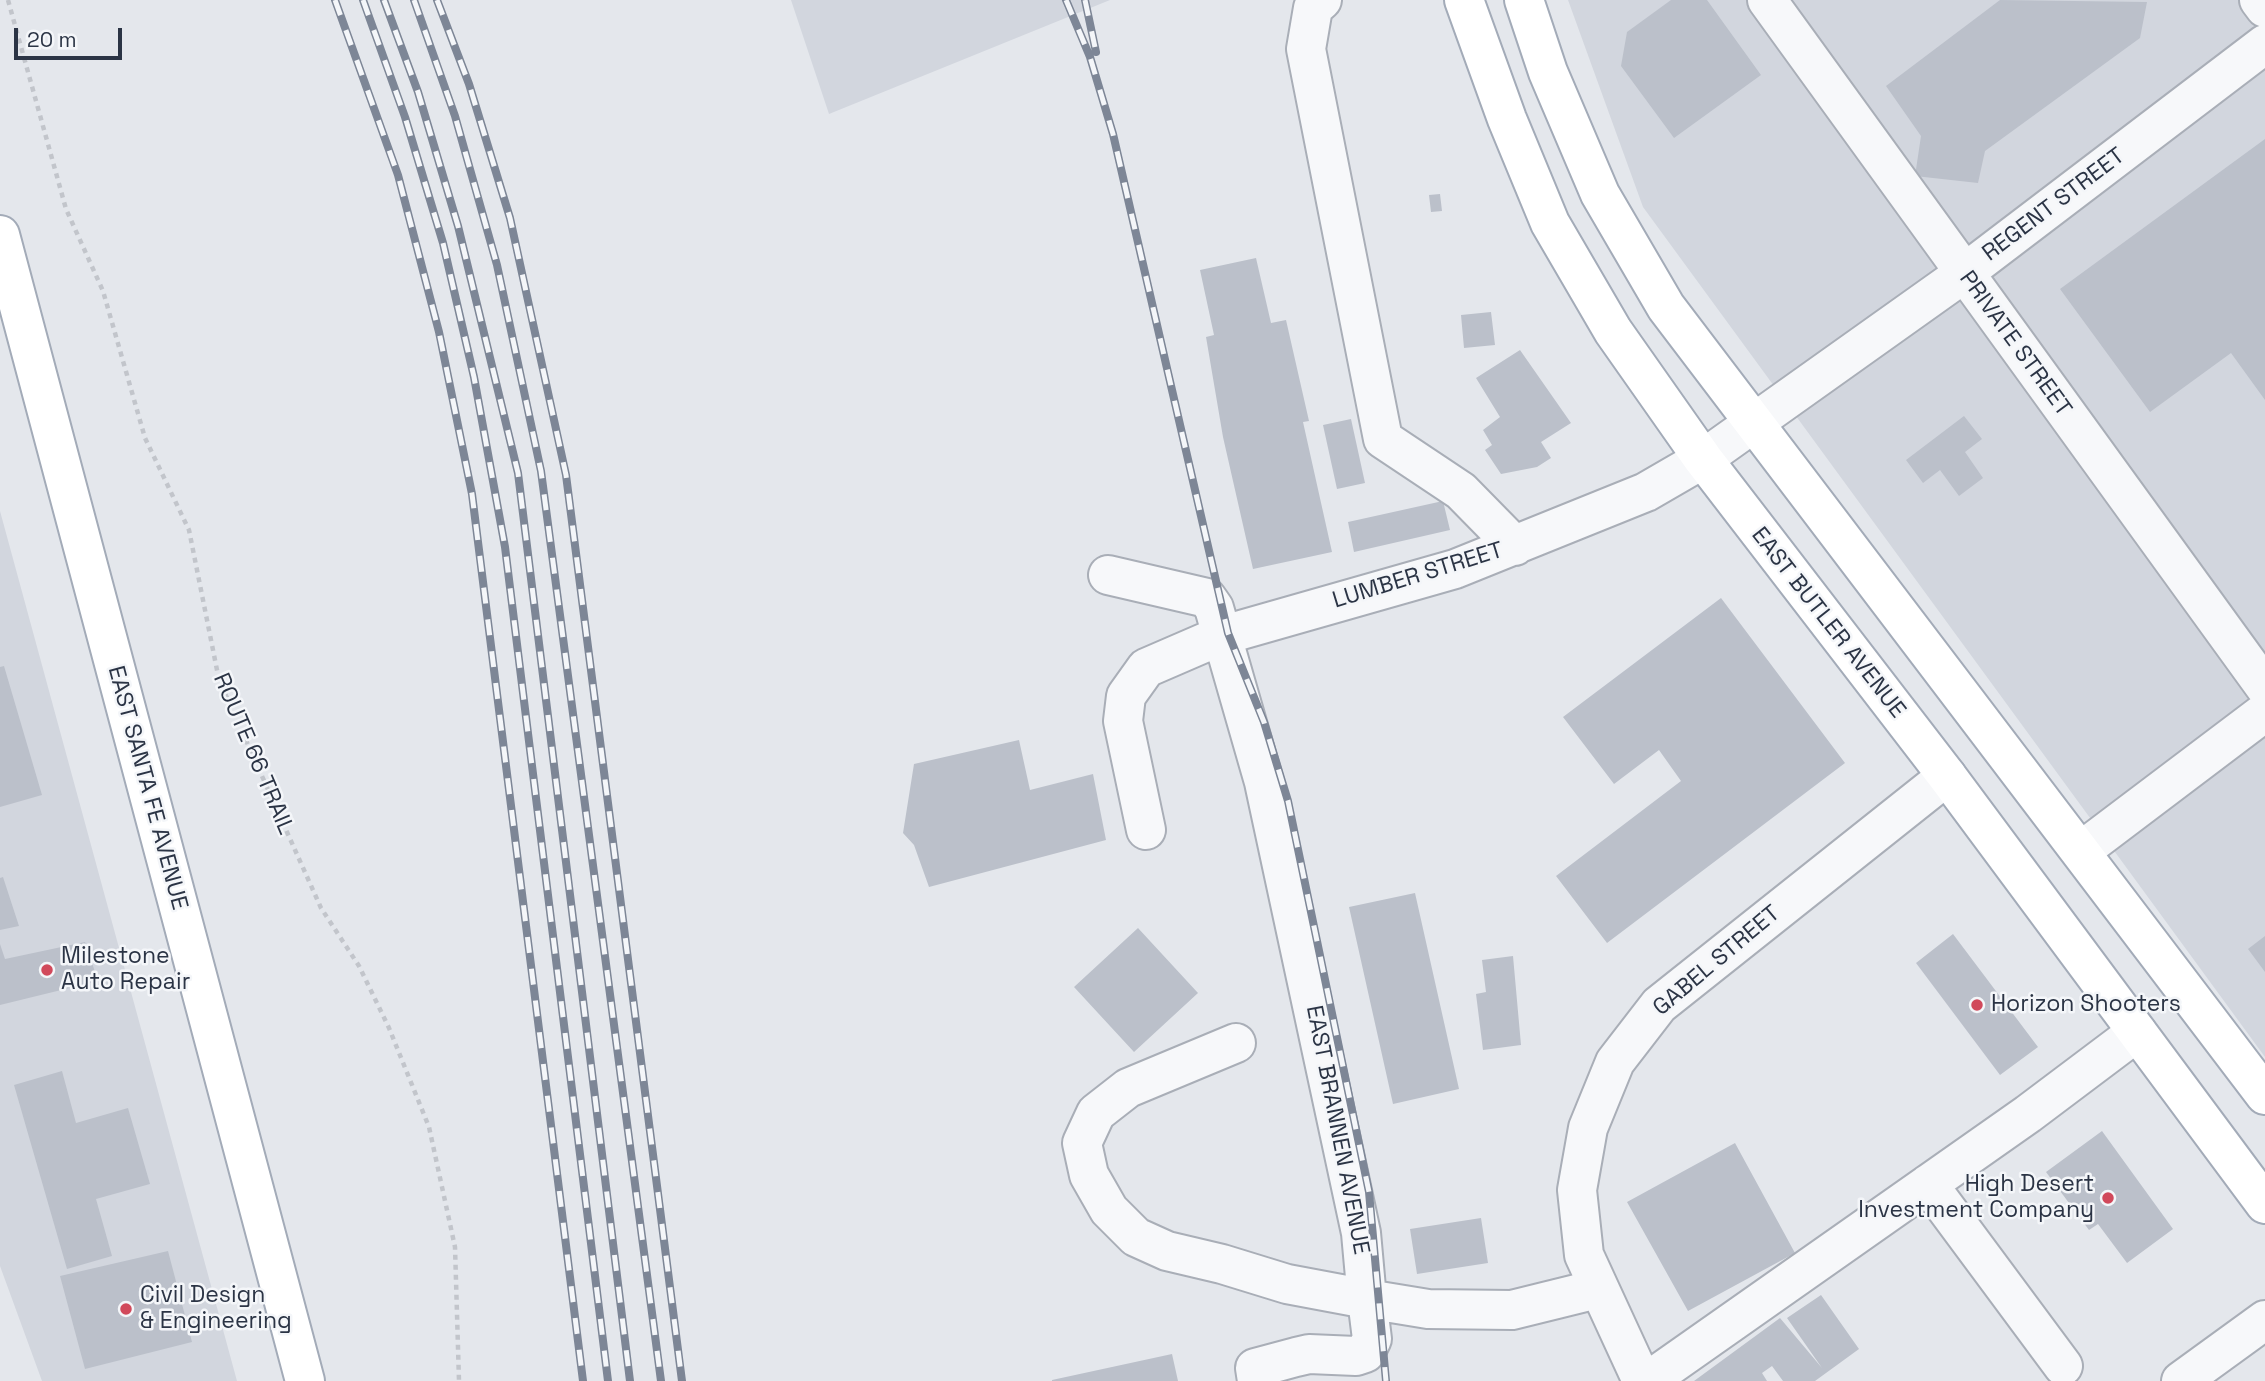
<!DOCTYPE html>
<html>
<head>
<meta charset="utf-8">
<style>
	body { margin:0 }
	#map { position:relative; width:2265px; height:1381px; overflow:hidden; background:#e4e7ec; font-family:"Space Grotesk",sans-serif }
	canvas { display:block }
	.scale { position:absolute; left:14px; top:28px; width:108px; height:32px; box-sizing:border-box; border:4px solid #2b3445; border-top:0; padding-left:9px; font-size:21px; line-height:24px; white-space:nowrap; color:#2b3445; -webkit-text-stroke:5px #f4f6f9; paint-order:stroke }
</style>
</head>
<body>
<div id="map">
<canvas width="2265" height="1381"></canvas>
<div class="scale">20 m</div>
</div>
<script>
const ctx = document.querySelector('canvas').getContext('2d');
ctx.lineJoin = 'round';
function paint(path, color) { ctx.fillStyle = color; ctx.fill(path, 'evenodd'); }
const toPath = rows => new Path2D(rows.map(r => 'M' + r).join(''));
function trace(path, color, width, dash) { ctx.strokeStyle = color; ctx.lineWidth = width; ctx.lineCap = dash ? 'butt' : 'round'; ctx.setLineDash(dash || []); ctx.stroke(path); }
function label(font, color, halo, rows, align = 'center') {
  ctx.font = font + ' "Space Grotesk",sans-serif'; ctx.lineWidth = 5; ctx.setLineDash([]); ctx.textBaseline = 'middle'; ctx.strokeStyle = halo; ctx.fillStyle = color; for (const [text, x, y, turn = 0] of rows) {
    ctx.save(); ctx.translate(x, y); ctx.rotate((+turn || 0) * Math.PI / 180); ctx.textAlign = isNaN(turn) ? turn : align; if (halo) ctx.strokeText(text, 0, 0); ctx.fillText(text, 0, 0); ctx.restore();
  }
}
paint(toPath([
	[791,0,1110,0,829,114],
	[1568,0,2265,0,2265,1057,1643,207],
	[0,511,237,1381,42,1381,0,1266]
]), '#d2d6de');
paint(toPath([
	[1671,0,1707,0,1761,75,1674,138,1621,66,1627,32],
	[2000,0,2147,2,2140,38,1985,151,1978,183,1915,176,1921,136,1886,86],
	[2265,139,2265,400,2231,353,2150,412,2060,289],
	[1440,194,1442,211,1431,212,1429,195],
	[1256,258,1271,323,1286,320,1309,421,1303,422,1332,552,1253,569,1223,437,1206,337,1214,335,1200,270],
	[1491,312,1495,345,1464,348,1461,315],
	[1520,350,1571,423,1541,442,1551,458,1537,467,1501,474,1485,450,1492,445,1483,430,1500,417,1476,378],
	[1964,416,1982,439,1965,452,1983,478,1959,496,1940,470,1923,483,1906,460],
	[1351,419,1365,483,1337,489,1323,425],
	[1443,501,1450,530,1354,552,1348,522],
	[1721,598,1845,763,1607,943,1556,876,1681,781,1659,750,1614,784,1563,717],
	[4,666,42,795,0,807,0,667],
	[1019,740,1030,790,1093,774,1106,840,929,887,914,845,903,833,914,764],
	[3,877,19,926,0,930,0,878],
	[1415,893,1459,1089,1393,1104,1349,907],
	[1138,928,1198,993,1134,1052,1074,987],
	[1953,934,2038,1047,2000,1075,1916,963],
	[2265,936,2265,972,2248,949],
	[85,942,98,981,0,1005,0,944,5,959],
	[1513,956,1521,1045,1483,1050,1476,994,1486,992,1482,960],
	[62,1071,76,1123,128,1108,150,1184,96,1199,112,1256,67,1269,14,1085],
	[2102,1131,2173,1229,2127,1263,2098,1224,2089,1230,2046,1172],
	[1735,1143,1795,1253,1688,1311,1627,1202],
	[1481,1218,1488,1263,1417,1274,1410,1229],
	[168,1251,192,1342,85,1369,60,1276],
	[1821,1295,1859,1349,1815,1381,1783,1381,1772,1366,1762,1373,1767,1381,1694,1381,1780,1318,1822,1368,1787,1318],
	[1172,1354,1178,1381,1052,1381,1052,1380]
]), '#bbc0ca');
const minor = toPath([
	[1322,0,1313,8,1306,49,1383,439,1461,491,1515,546],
	[1767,0,2265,687],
	[2259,0,2265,8],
	[1108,575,1207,598,1214,608,1264,782,1361,1233,1367,1299,1428,1309,1512,1310,1597,1289],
	[1146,830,1123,721,1126,696,1146,668,1220,636,1455,569,1646,492,1703,459,1963,274,2265,44],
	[2081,851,2265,712],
	[1236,1043,1128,1088,1096,1113,1082,1143,1089,1175,1109,1210,1136,1237,1167,1251,1222,1264,1287,1284,1367,1299,1372,1339,1365,1353,1356,1356,1309,1354,1296,1357,1255,1368,1257,1381],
	[1928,1184,2063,1366],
	[1642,1381,1584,1255,1577,1190,1588,1128,1615,1062,1659,1005,1947,776],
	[1648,1381,2028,1114,2137,1032],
	[2181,1381,2265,1320]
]);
const major = toPath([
	[1464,0,1507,119,1550,223,1613,331,1703,459,1947,776,2265,1204],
	[1524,0,1548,72,1600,194,1666,307,2265,1095],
	[0,235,305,1381]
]);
trace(minor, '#a9aeb7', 42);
trace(major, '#a3abb8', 42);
trace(toPath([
	[8,0,66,209,103,291,145,438,189,530,219,680,321,908,359,966,389,1028,429,1127,455,1247,459,1381]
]), '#c2c5cb', 4.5, [5, 5]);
trace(minor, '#f7f8fa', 38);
trace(major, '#fff', 38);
const rail = toPath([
	[335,0,398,175,439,332,472,494,583,1381],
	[363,0,405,117,443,243,474,377,505,547,608,1381],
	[384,0,418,92,458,226,518,473,630,1381],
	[414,0,455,116,497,265,541,471,661,1381],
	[437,0,469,84,510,218,566,475,682,1381],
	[1066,0,1090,57,1113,134,1228,633,1264,722,1288,801,1369,1192,1386,1381],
	[1085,0,1096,52]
]);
trace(rail, '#7d8696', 8);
trace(rail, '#f4f6f9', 5, [16]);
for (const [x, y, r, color] of [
	[47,970,7,"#d1495b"],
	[1977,1005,7,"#d1495b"],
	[2108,1198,7,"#d1495b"],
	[126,1309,7,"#d1495b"]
]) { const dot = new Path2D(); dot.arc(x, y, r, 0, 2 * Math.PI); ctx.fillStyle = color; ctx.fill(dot); trace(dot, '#f4f6f9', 2.5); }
label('23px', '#2b3445', '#f4f6f9', [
	["REGENT STREET",2054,205,-37],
	["PRIVATE STREET",2015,344,54],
	["LUMBER STREET",1418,576,-17],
	["EAST BUTLER AVENUE",1828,623,52],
	["ROUTE 66 TRAIL",253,754,67],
	["EAST SANTA FE AVENUE",147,788,75],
	["GABEL STREET",1717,961,-40],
	["EAST BRANNEN AVENUE",1337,1130,79]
]);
label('23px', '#2b3445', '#f4f6f9', [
	["Milestone",61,957],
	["Auto Repair",61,983],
	["Horizon Shooters",1991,1005],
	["High Desert",2094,1185,"right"],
	["Investment Company",2094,1211,"right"],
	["Civil Design",140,1296],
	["& Engineering",140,1322]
], 'left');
</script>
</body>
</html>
